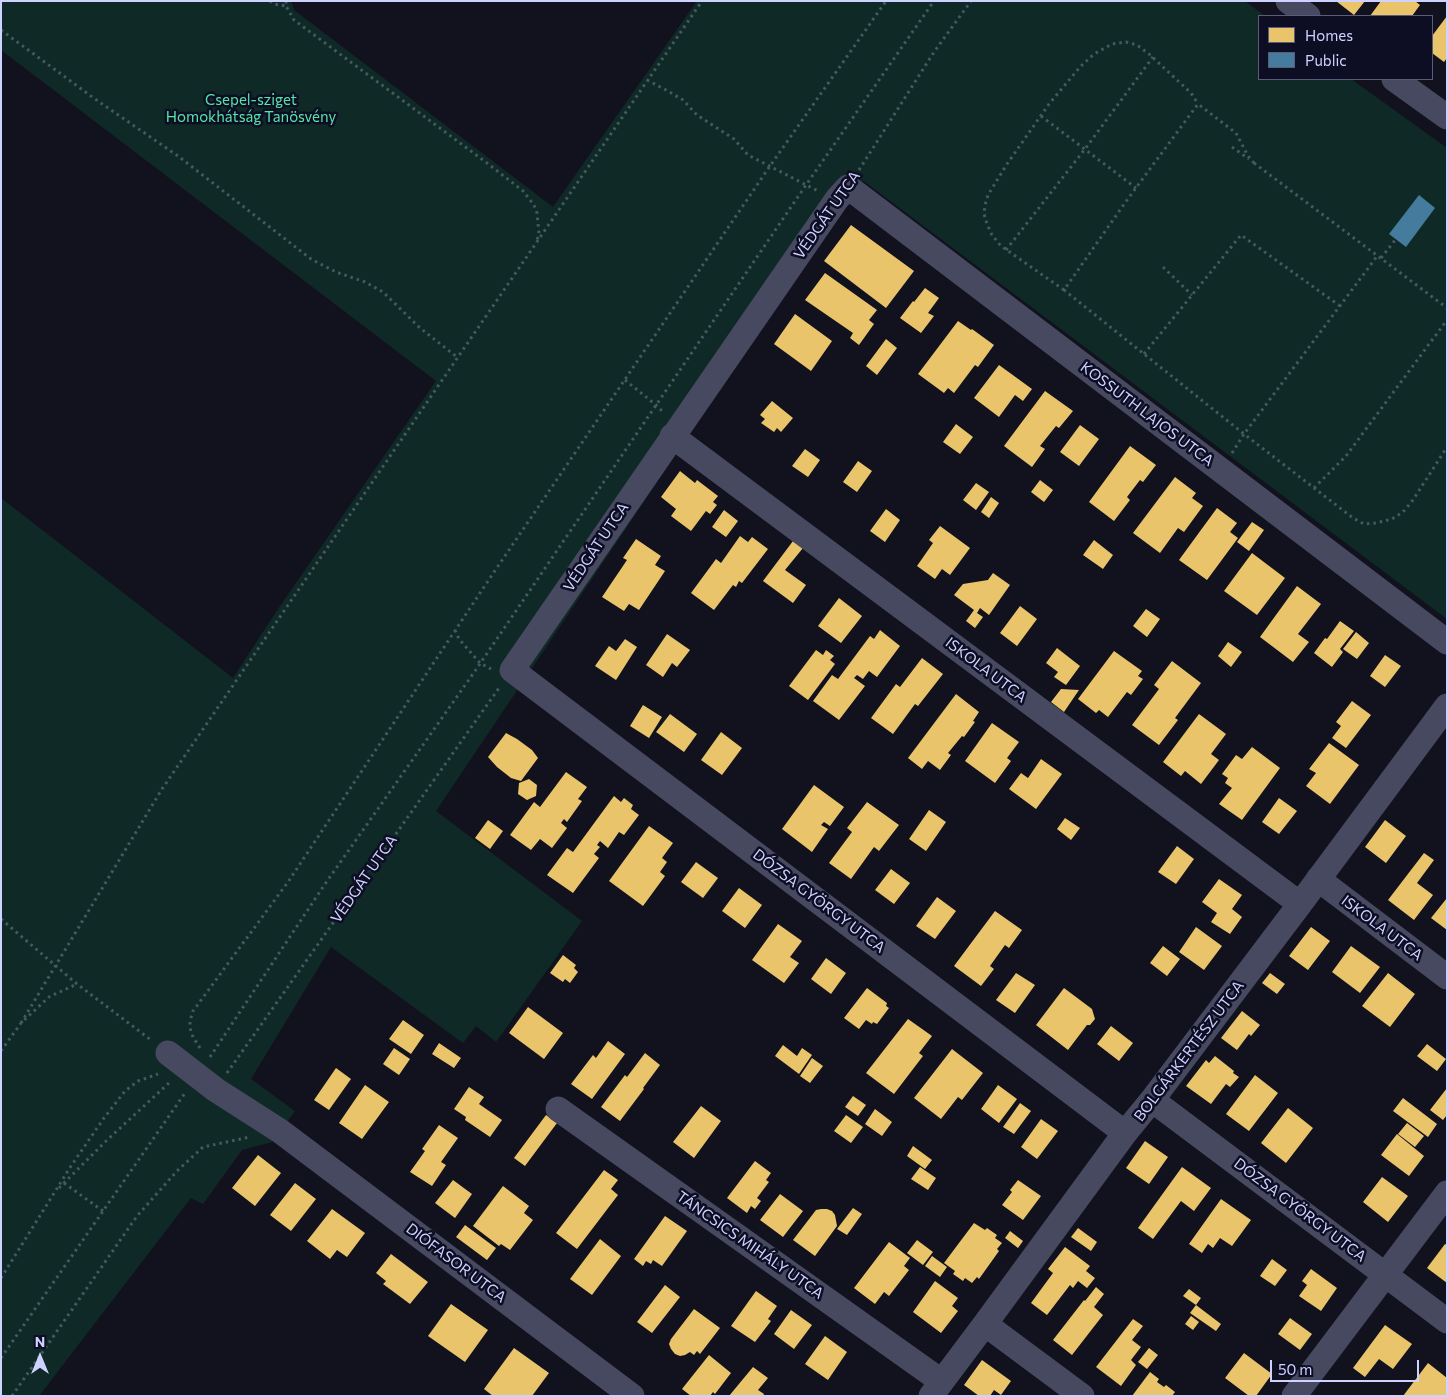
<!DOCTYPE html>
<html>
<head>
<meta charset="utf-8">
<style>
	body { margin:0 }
	#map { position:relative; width:1448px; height:1397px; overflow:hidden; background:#12121e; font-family:Commissioner,sans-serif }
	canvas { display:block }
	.frame { position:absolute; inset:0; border:2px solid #cfd2ff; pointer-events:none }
	.legend { position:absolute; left:1258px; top:15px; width:175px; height:65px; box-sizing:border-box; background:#0d0d23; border:1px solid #5b5c7b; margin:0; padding:6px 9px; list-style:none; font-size:15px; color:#cfd2ff }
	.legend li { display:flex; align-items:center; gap:10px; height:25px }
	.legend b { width:25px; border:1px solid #5b5c7b }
	.north { position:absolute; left:15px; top:1332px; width:50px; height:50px; -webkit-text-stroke:4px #0d0d23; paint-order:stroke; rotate:0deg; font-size:14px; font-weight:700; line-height:20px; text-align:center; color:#cfd2ff }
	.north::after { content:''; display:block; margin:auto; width:18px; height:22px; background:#cfd2ff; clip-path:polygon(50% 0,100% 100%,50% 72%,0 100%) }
	.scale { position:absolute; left:1270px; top:1360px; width:149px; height:22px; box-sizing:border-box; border:2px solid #cfd2ff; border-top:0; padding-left:6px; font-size:15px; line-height:18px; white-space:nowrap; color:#cfd2ff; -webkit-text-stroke:4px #0d0d23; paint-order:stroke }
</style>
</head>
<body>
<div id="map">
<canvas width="1448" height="1397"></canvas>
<div class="frame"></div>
<ul class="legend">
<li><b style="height:14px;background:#e9c46a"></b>Homes</li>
<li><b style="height:14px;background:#457b9d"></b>Public</li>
</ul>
<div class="north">N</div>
<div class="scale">50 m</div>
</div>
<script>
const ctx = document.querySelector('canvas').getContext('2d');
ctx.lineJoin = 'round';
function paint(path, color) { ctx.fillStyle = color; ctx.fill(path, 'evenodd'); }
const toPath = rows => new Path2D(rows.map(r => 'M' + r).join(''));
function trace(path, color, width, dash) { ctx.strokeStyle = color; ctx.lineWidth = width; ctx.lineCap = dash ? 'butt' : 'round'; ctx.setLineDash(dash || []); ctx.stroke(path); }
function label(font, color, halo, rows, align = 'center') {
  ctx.font = font + ' Commissioner,sans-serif'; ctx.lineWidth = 5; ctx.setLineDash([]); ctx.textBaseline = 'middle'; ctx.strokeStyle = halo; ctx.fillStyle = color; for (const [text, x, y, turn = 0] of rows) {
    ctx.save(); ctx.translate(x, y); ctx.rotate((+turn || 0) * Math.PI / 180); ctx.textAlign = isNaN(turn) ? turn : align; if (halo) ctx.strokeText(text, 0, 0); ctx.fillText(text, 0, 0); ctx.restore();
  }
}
paint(toPath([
	[1,1,291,1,294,10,553,207,697,1,1245,1,1265,16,1259,16,1259,79,1351,79,1447,148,1447,619,865,182,860,180,436,811,582,921,496,1042,476,1026,463,1043,331,947,251,1079,295,1111,272,1142,242,1150,203,1204,191,1198,39,1396,1,1396,1,498,233,678,278,609,436,381,1,50]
]), '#0f2a26');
paint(toPath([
	[1336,1,1365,1,1354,15],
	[1381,1,1415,1,1420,5,1412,16,1370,16],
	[1447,16,1447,58,1444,62,1432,53,1432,36],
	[851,225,914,271,886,308,824,261],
	[825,273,877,310,869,320,874,324,859,345,850,338,853,333,805,300],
	[925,288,939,298,928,313,934,316,921,333,900,318,913,301,914,302],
	[795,314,832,341,811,371,774,344],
	[958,321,971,330,972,329,994,345,978,367,975,365,954,393,948,388,944,393,918,374],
	[886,339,897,348,877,375,866,366],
	[999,365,1032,389,1023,401,1015,395,999,417,974,398],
	[1045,391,1073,411,1059,428,1056,426,1040,446,1045,449,1032,467,1004,446],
	[772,401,793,418,781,432,777,428,774,432,761,423,765,419,760,415],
	[956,424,973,437,960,454,943,442],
	[1080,425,1099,439,1079,466,1060,452],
	[1130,446,1156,465,1143,482,1140,480,1127,497,1130,500,1114,521,1089,502],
	[805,449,820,460,808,477,792,466],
	[858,461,872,471,857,492,843,482],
	[680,471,695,483,697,480,718,496,713,502,717,505,710,514,706,511,691,531,671,516,676,509,661,497],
	[1175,477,1196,493,1192,498,1203,506,1184,532,1178,528,1160,553,1133,533],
	[1040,480,1053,490,1044,502,1031,492],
	[976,483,989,492,976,510,963,500],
	[991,497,999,503,989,518,981,512],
	[1217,508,1237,523,1230,532,1238,538,1207,580,1179,560],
	[886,509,900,520,885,542,870,531],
	[724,510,738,521,726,537,712,527],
	[1252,522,1264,530,1249,551,1237,542],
	[940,526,970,548,950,575,942,569,935,579,917,566,933,543,929,540],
	[740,536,748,542,752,537,768,549,742,583,739,581,736,587,733,585,714,610,691,593,716,559,721,563],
	[636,539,661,556,655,565,665,571,639,610,629,604,624,611,602,597,627,560,623,558],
	[1094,540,1113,555,1103,569,1083,555],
	[793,541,803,548,785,570,806,585,793,603,763,581],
	[1252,553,1285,578,1257,615,1224,591],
	[993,573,1010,585,989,615,980,608,977,613,983,617,975,628,966,621,974,610,954,595,963,584,988,580],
	[1297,586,1321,604,1298,634,1309,642,1293,662,1260,637],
	[839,598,862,616,841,643,818,626],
	[1020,606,1037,619,1017,646,1000,633],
	[1146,609,1160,619,1147,637,1133,626],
	[1340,621,1354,631,1340,649,1343,652,1332,667,1314,653,1325,638,1327,639],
	[880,630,900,646,877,677,869,671,863,679,857,675,854,678,865,686,839,720,813,701,832,675,838,679,870,636,874,639],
	[1356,632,1369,643,1357,659,1343,649],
	[667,634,690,650,677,667,672,663,663,677,646,665],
	[625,639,637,647,616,680,595,666,609,646,616,651],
	[1228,642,1242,652,1231,667,1218,656],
	[1057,648,1080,666,1066,685,1054,677,1058,672,1046,663],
	[816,650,823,655,826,650,834,656,830,660,835,664,808,700,789,686],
	[1114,651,1142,671,1138,676,1143,679,1131,695,1127,692,1108,717,1099,710,1096,713,1078,699],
	[1385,655,1401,666,1385,687,1370,676],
	[922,658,943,674,918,706,915,704,893,734,871,718,896,684,900,687],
	[1172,661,1201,683,1175,718,1178,720,1159,745,1132,725,1159,689,1154,685],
	[1061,689,1079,690,1064,712,1051,702],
	[956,694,979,712,973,721,975,722,964,737,962,736,948,753,951,755,940,770,928,761,922,769,908,758],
	[1352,701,1371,715,1346,748,1332,738,1341,726,1336,722],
	[643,705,662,717,649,738,630,726],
	[670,714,697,734,684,752,656,732],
	[1199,714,1226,734,1211,754,1219,760,1201,784,1185,771,1181,776,1163,762],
	[992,723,1019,742,1007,758,1011,761,995,783,965,761],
	[721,732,742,748,722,775,701,760],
	[506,733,517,739,532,750,538,758,521,781,511,778,497,767,488,757],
	[1329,743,1359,765,1330,804,1306,786,1316,773,1309,769],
	[1252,747,1280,768,1242,820,1219,804,1232,788,1225,783,1228,778,1222,774,1236,755,1242,759],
	[1041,759,1062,774,1036,809,1009,789,1021,773,1028,778],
	[566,772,587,787,578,799,582,801,567,822,564,819,561,823,567,828,552,848,540,839,531,850,510,835,534,802,540,807],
	[529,779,537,785,536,796,527,800,518,794,519,783],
	[814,785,844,807,830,826,824,822,821,825,828,829,812,852,782,829],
	[614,796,621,802,624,798,633,805,631,809,639,815,624,835,619,832,608,848,600,841,597,845,600,847,594,854,599,858,573,893,547,875,567,848,573,852],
	[1279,798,1297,811,1279,834,1262,822],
	[867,802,899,825,879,851,874,847,851,879,829,863,852,832,847,828],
	[929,810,946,822,926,851,909,839],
	[1065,818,1080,828,1071,840,1057,829],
	[488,820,503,831,490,849,475,838],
	[1385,820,1406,836,1386,863,1365,847],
	[649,826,673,843,662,858,667,862,660,872,665,876,643,906,609,881],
	[1177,846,1194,859,1176,884,1158,872],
	[1424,853,1434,860,1417,883,1433,895,1414,920,1388,900],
	[696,862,718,878,703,898,681,882],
	[891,869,910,883,894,904,875,890],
	[1219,879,1242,895,1232,909,1242,917,1230,934,1211,922,1217,913,1202,902],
	[739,888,762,905,745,928,722,911],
	[937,897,956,911,935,939,916,926],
	[1447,898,1447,930,1431,918],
	[995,911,1022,930,1009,948,1005,945,990,966,994,969,981,986,954,966],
	[778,924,802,941,790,957,799,963,784,983,752,960],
	[1196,927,1222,946,1204,970,1179,952],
	[1311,927,1330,941,1308,970,1289,956],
	[1163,946,1180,959,1167,976,1150,963],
	[1351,946,1380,967,1360,993,1332,972],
	[563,955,576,965,574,968,578,972,570,983,565,979,563,982,550,973],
	[826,958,846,973,831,994,811,979],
	[1016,973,1035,985,1015,1013,996,1000],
	[1270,973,1285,984,1277,994,1262,983],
	[1388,973,1415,994,1390,1027,1362,1006],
	[867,988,887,1003,886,1006,889,1008,877,1024,873,1022,872,1024,866,1020,859,1029,844,1018],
	[1064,988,1092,1009,1095,1019,1090,1025,1087,1025,1068,1050,1036,1025],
	[528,1007,563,1033,544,1059,509,1033],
	[1242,1011,1260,1025,1251,1036,1249,1034,1237,1050,1221,1038],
	[908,1019,932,1036,919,1053,923,1056,894,1094,866,1073],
	[403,1020,424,1035,411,1054,389,1039],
	[1111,1026,1133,1043,1119,1061,1097,1044],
	[608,1041,625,1054,592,1099,571,1084,593,1055,596,1058],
	[439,1043,461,1058,454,1068,432,1054],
	[1427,1044,1446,1059,1437,1071,1417,1056],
	[783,1045,797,1056,802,1048,812,1055,799,1074,775,1056],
	[394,1048,410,1059,399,1075,383,1064],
	[952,1049,983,1073,962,1100,958,1097,941,1119,914,1098],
	[645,1053,660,1065,643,1088,644,1089,620,1121,601,1107,625,1075,627,1077],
	[1215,1056,1234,1071,1233,1073,1239,1077,1230,1087,1226,1084,1211,1104,1186,1086,1206,1060,1209,1063],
	[812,1058,823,1066,810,1083,800,1076],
	[336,1068,351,1079,329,1110,314,1100],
	[1255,1075,1278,1093,1249,1131,1226,1114],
	[365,1085,389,1102,362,1139,339,1123],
	[998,1085,1017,1099,999,1123,981,1109],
	[469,1087,484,1097,479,1104,502,1120,490,1137,465,1120,466,1117,454,1109],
	[1447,1088,1447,1115,1443,1120,1430,1110],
	[853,1096,866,1105,858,1116,845,1107],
	[1403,1098,1437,1124,1428,1137,1393,1111],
	[1020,1103,1031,1111,1014,1134,1003,1127],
	[701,1106,721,1121,694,1158,673,1142],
	[1288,1108,1313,1128,1286,1163,1261,1143],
	[875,1109,892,1122,882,1136,865,1124],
	[546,1115,557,1123,525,1166,514,1158],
	[846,1115,863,1127,851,1143,834,1131],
	[1041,1119,1058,1131,1037,1159,1021,1147],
	[1407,1123,1424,1136,1415,1147,1398,1134],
	[439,1125,458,1138,441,1162,446,1165,432,1186,410,1172,425,1151,422,1149],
	[1397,1134,1424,1156,1409,1176,1381,1155],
	[1145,1141,1168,1157,1149,1184,1126,1168],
	[913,1146,932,1160,925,1169,907,1156],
	[258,1155,281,1173,255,1206,232,1188],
	[755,1161,771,1173,766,1180,769,1182,757,1198,761,1201,755,1209,751,1206,747,1213,727,1198],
	[920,1167,936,1178,928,1190,911,1179],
	[1182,1167,1211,1188,1194,1211,1181,1201,1153,1239,1138,1228],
	[604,1170,618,1180,611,1189,618,1195,577,1249,556,1233],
	[1382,1177,1408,1196,1388,1222,1363,1202],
	[453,1180,472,1194,455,1218,435,1203],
	[1018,1180,1041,1196,1023,1220,1002,1205,1012,1192,1010,1190],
	[295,1183,316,1199,291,1231,270,1215],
	[503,1186,529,1206,524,1213,533,1220,510,1250,501,1244,499,1246,473,1226],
	[780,1194,803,1211,783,1237,760,1220],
	[1221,1199,1251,1220,1232,1246,1220,1238,1213,1248,1208,1244,1202,1253,1189,1244],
	[853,1208,862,1214,847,1235,837,1229],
	[332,1209,365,1233,347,1257,337,1250,330,1259,307,1241],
	[821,1209,827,1209,832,1211,835,1215,837,1226,815,1256,793,1240,816,1210],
	[665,1216,687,1231,662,1266,653,1260,651,1264,646,1261,643,1266,634,1259],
	[974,1223,985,1230,987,1228,997,1235,995,1238,1002,1243,997,1249,999,1251,979,1279,977,1277,972,1283,965,1278,963,1281,953,1274,955,1271,944,1263],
	[465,1225,496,1248,487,1260,456,1237],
	[1078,1228,1097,1242,1091,1251,1071,1237],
	[1010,1231,1023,1241,1018,1248,1005,1238],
	[600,1239,621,1256,592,1295,570,1279],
	[917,1240,933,1252,923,1265,907,1253],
	[889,1242,910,1258,904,1266,909,1270,889,1296,884,1292,875,1304,854,1288],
	[1445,1244,1447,1245,1447,1283,1427,1268],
	[1065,1247,1090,1266,1086,1271,1095,1278,1087,1288,1078,1281,1073,1288,1070,1285,1047,1315,1031,1303,1053,1273,1048,1269],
	[391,1254,428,1282,410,1304,383,1284,386,1281,376,1273],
	[932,1256,947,1267,940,1277,925,1266],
	[1272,1259,1287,1270,1275,1286,1260,1276],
	[1311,1269,1337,1288,1321,1311,1299,1296,1307,1285,1302,1281],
	[935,1281,958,1298,952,1306,958,1311,941,1333,913,1312],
	[665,1285,680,1297,652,1333,637,1322],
	[1096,1287,1104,1294,1094,1307,1103,1315,1072,1355,1053,1340,1084,1300,1085,1301],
	[1189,1289,1201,1298,1196,1305,1221,1324,1216,1331,1190,1313,1196,1305,1183,1296],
	[756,1291,777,1306,768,1319,771,1321,755,1342,731,1326],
	[451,1304,488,1330,465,1362,428,1336],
	[694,1309,720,1328,700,1354,697,1351,694,1355,690,1352,685,1355,680,1356,675,1354,671,1349,669,1344,671,1339],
	[791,1310,812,1325,794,1349,774,1334],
	[1191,1316,1199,1322,1193,1330,1185,1324],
	[1290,1318,1312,1334,1300,1350,1278,1334],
	[1133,1319,1143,1326,1132,1340,1141,1347,1131,1360,1136,1365,1121,1386,1096,1367],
	[1385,1325,1412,1344,1393,1369,1379,1359,1365,1377,1353,1368],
	[825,1336,847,1352,828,1380,805,1364],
	[514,1348,549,1373,532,1396,493,1396,484,1389],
	[1149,1348,1158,1355,1147,1369,1138,1362],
	[1244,1353,1272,1374,1256,1396,1249,1396,1225,1378],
	[709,1355,731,1373,715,1394,713,1392,710,1396,691,1396,682,1389],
	[982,1360,1011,1381,1001,1395,994,1390,990,1396,979,1396,964,1385],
	[1428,1363,1447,1378,1447,1396,1403,1396],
	[753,1367,768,1378,758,1390,764,1394,763,1396,729,1396],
	[1150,1372,1159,1379,1157,1382,1164,1387,1166,1385,1175,1392,1172,1396,1132,1396]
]), '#e9c46a');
paint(toPath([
	[1419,195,1435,208,1406,247,1389,234]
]), '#457b9d');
trace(toPath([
	[270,1,274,4,286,6],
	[286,1,286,6,294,20,487,163,523,191,534,205,537,213,539,234,537,240],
	[1,30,95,99,178,156,311,259,336,272,365,282,383,292,420,328,457,357],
	[647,80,666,90,683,100,697,115,734,139,748,155,818,191],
	[1041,116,1136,188],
	[1232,147,1249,159],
	[1254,163,1248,156,1236,133,1198,104,1127,200,1064,290,1244,434,1378,255],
	[1254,163,1447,308],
	[859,170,934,52,971,1],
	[1006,250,1085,149,1153,57],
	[1381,258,1396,239],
	[1163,267,1192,295],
	[1064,290,1001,246,992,235,987,224,984,214,985,205,988,195,1007,164,1049,104,1080,67,1094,54,1112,44,1126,42,1137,45,1149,54,1191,93,1198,104],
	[1144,354,1241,235,1340,306],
	[625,380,656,405,663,412],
	[1232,453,1244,434,1353,518,1364,524,1376,523,1392,519,1403,512,1413,500,1447,447],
	[1314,488,1346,456,1447,320],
	[455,630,459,639,480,663,491,669],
	[1,919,77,984,151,1040],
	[21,1023,162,789,702,1],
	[200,1048,193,1037,190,1028,190,1021,193,1011,288,882,492,575,770,166,886,1],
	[1,1051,21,1023,49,997,77,984],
	[210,1057,325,884,475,671,806,185,934,1],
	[227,1073,499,688],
	[64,1183,103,1211],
	[59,1188,105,1142,170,1082],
	[1,1278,71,1166,104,1118,125,1091,138,1081,158,1074],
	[1,1358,185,1093],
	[12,1396,137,1216,177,1171,203,1147,250,1137]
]), '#455962', 3, [2.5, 4]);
trace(toPath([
	[1288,1,1308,16],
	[1394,79,1447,117],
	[672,436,1300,904],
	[1318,879,1447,977],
	[168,1053,216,1090,280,1131,632,1396],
	[1152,1100,1447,1321],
	[558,1109,941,1381],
	[1125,1133,512,670,837,199,848,187,1447,642],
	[985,1324,1082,1396],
	[931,1396,985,1324,1125,1133,1152,1100,1300,904,1447,706],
	[1294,1396,1447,1193]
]), '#46495f', 25);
label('15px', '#55e5a6', '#0d0d23', [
	["Csepel-sziget",251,100],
	["Homokhátság Tanösvény",251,117]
]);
label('15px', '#cfd2ff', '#0d0d23', [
	["VÉDGÁT UTCA",827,215,-55],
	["KOSSUTH LAJOS UTCA",1147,414,37],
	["VÉDGÁT UTCA",596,547,-56],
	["ISKOLA UTCA",986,670,37],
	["VÉDGÁT UTCA",364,879,-55],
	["DÓZSA GYÖRGY UTCA",819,901,37],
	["ISKOLA UTCA",1382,928,37],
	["BOLGÁRKERTÉSZ UTCA",1189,1051,-53],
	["DÓZSA GYÖRGY UTCA",1300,1210,37],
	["TÁNCSICS MIHÁLY UTCA",750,1245,35],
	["DIÓFASOR UTCA",456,1263,37]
]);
</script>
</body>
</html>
